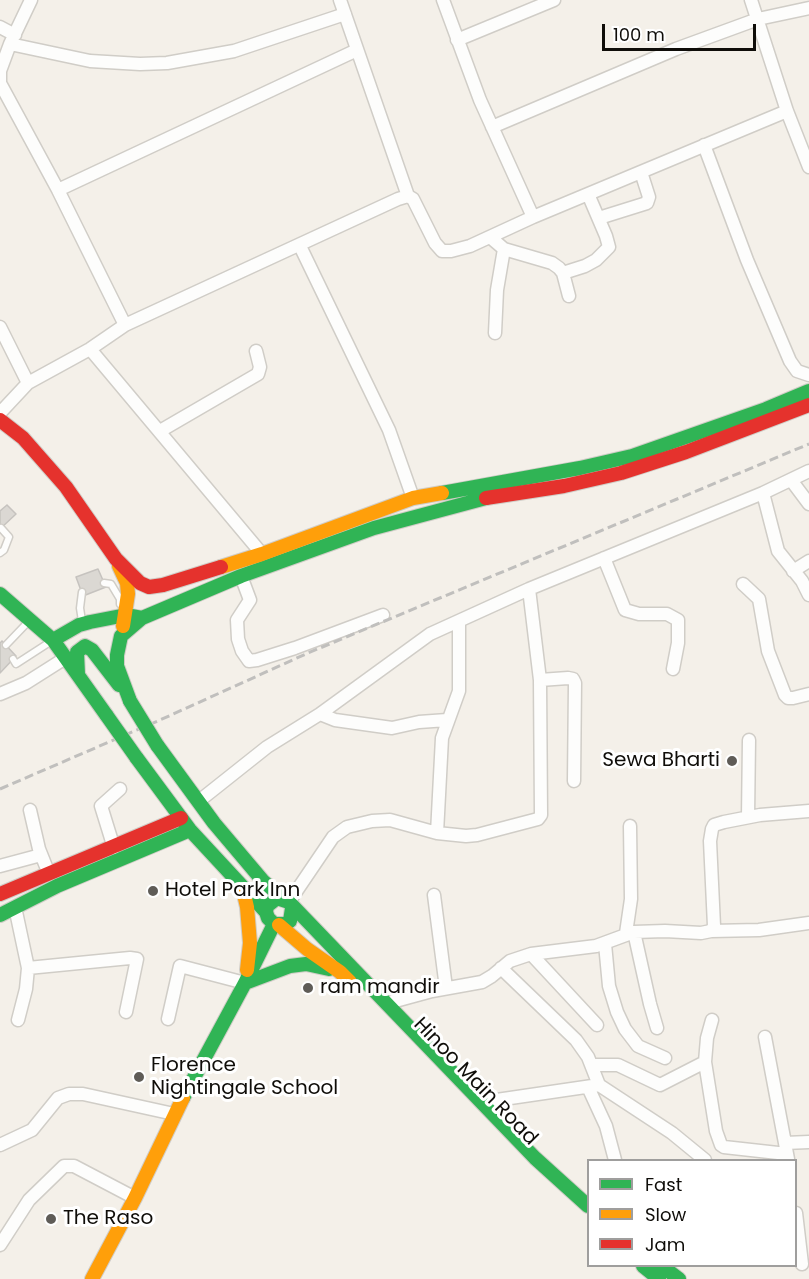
<!DOCTYPE html>
<html>
<head>
<meta charset="utf-8">
<style>
	body { margin:0 }
	#map { position:relative; width:809px; height:1279px; overflow:hidden; background:#f4f0e9; font-family:Poppins,sans-serif }
	canvas { display:block }
	.legend { position:absolute; left:587px; top:1159px; width:210px; height:108px; box-sizing:border-box; background:#fff; border:2px solid #9f9e9d; margin:0; padding:8px 10px; list-style:none; font-size:18px; color:#0f0d09 }
	.legend li { display:flex; align-items:center; gap:12px; height:30px }
	.legend b { width:30px; border:2px solid #9f9e9d }
	.scale { position:absolute; left:602px; top:24px; width:154px; height:27px; box-sizing:border-box; border:3px solid #0f0d09; border-top:0; padding-left:8px; font-size:18px; line-height:21px; white-space:nowrap; color:#0f0d09; -webkit-text-stroke:4px #fff; paint-order:stroke }
</style>
</head>
<body>
<div id="map">
<canvas width="809" height="1279"></canvas>
<ul class="legend">
<li><b style="height:8px;background:#30b455"></b>Fast</li>
<li><b style="height:8px;background:#ff9f0a"></b>Slow</li>
<li><b style="height:8px;background:#e5322d"></b>Jam</li>
</ul>
<div class="scale">100 m</div>
</div>
<script>
const ctx = document.querySelector('canvas').getContext('2d');
ctx.lineJoin = 'round';
function paint(path, color) { ctx.fillStyle = color; ctx.fill(path, 'evenodd'); }
const toPath = rows => new Path2D(rows.map(r => 'M' + r).join(''));
function trace(path, color, width, dash) { ctx.strokeStyle = color; ctx.lineWidth = width; ctx.lineCap = dash ? 'butt' : 'round'; ctx.setLineDash(dash || []); ctx.stroke(path); }
function label(font, color, halo, rows, align = 'center') {
  ctx.font = font + ' Poppins,sans-serif'; ctx.lineWidth = 6; ctx.setLineDash([]); ctx.textBaseline = 'middle'; ctx.strokeStyle = halo; ctx.fillStyle = color; for (const [text, x, y, turn = 0] of rows) {
    ctx.save(); ctx.translate(x, y); ctx.rotate((+turn || 0) * Math.PI / 180); ctx.textAlign = isNaN(turn) ? turn : align; if (halo) ctx.strokeText(text, 0, 0); ctx.fillText(text, 0, 0); ctx.restore();
  }
}
const building = toPath([
	[7,505,16,514,0,529,0,511,7,505],
	[98,569,106,587,83,596,76,577,98,569],
	[2,641,16,656,0,673,0,643,2,641]
]);
paint(building, '#dbd8d3');
trace(building, '#c6c3bf', 1.5);
const lane = toPath([
	[0,553,4,550,9,537,1,528],
	[104,583,111,584,120,599,120,604],
	[82,592,80,608,82,621],
	[6,645,28,622],
	[13,659,16,664,50,642]
]);
const street = toPath([
	[31,0,10,44,0,71,0,83,58,190,125,325],
	[340,0,408,196],
	[443,0,480,100,533,217],
	[751,0,787,111,809,167],
	[0,27,15,35],
	[457,40,554,0],
	[10,44,90,61,140,64,167,63,234,51,345,14],
	[492,127,676,49,758,19,809,8],
	[704,145,747,260,790,361,797,371,809,375],
	[58,190,357,50],
	[599,218,647,203,649,197,641,172],
	[490,237,504,249,552,263,559,268,563,273,569,296],
	[300,246,389,430,413,498],
	[563,273,585,266,596,260,609,247,606,236,588,194],
	[0,327,28,383],
	[495,333,497,290,504,249],
	[90,349,262,554],
	[0,413,28,383,90,349,125,325,398,199,408,196,413,199,435,243,442,251,451,251,470,246,533,217,787,111],
	[160,431,258,374,260,367,256,351],
	[791,480,809,504],
	[763,493,778,551,802,581,809,595],
	[604,558,625,610,639,614,667,614,678,620,678,643,673,669],
	[793,571,809,561],
	[241,576,250,600,237,620,238,639,242,651,249,661,257,660,295,648,383,615],
	[743,584,759,599,768,651,785,695,788,698,793,698,809,694],
	[529,589,540,680],
	[0,694,26,683,67,657],
	[320,714,335,720,392,728,419,722,447,720],
	[199,801,267,747,320,714,430,634,529,589,763,493,809,471],
	[30,810,39,849,49,874],
	[748,817,749,740],
	[437,833,442,738,459,691,459,621],
	[114,848,101,806,120,789],
	[0,866,41,855],
	[434,895,446,988],
	[289,902,333,837,347,827,372,821,390,820,437,833,466,836,477,835,538,819,541,815,540,680,568,678,573,679,575,683,574,781],
	[15,907,28,968,130,958,137,959,126,1012],
	[711,931,759,930,809,923],
	[634,932,650,1004,657,1028],
	[626,933,631,899,630,826],
	[605,944,609,986,617,1012,625,1029,638,1046,665,1058],
	[531,954,597,1025],
	[501,968,576,1040,588,1057,599,1085,672,1133,705,1160],
	[388,1003,432,991,482,982,492,976,510,961,531,954,596,946,634,932,665,931,701,933,711,931,714,926,710,841,712,829,714,825,724,822,760,815,809,811],
	[168,1019,180,966,245,983],
	[18,1020,26,989,28,968],
	[712,1020,707,1038,705,1062,716,1131,721,1145,724,1147,787,1154],
	[765,1037,788,1159],
	[592,1065,618,1065,660,1085,705,1062],
	[588,1087,606,1126,615,1160],
	[483,1102,599,1085],
	[785,1143,809,1142],
	[0,1145,32,1130,58,1098,69,1094,83,1094,174,1114],
	[796,1213,802,1264],
	[0,1245,29,1200,64,1166,74,1166,135,1198]
]);
const fast = toPath([
	[442,493,580,468,632,456,766,409,809,391],
	[0,594,53,640,107,716],
	[53,640,79,625,90,622,126,615,142,618],
	[78,674,77,652,85,646,92,650,119,685],
	[130,701,117,666,117,655,121,636,142,618,241,576,374,528,486,498],
	[157,745,214,823,263,881,284,899],
	[136,757,190,830,266,912],
	[292,908,290,921,285,924,274,924,268,918,266,912,267,906,277,898,289,902,535,1158,588,1206],
	[0,915,57,886,190,830],
	[245,983,290,966,306,964,329,969],
	[183,1098,245,983,274,924],
	[643,1266,659,1279],
	[662,1266,679,1279]
]);
const slow = toPath([
	[119,566,127,583,128,594,123,626],
	[221,567,262,554,413,498,442,493],
	[243,890,247,907,250,943,247,970],
	[279,925,307,949,340,972,350,982],
	[92,1279,135,1198,183,1098]
]);
const jam = toPath([
	[0,420,23,438,66,487,116,559,140,583,149,587,163,585,221,567],
	[486,498,564,486,621,473,686,452,809,405],
	[0,894,181,818]
]);
trace(lane, '#d0cdc7', 9);
trace(street, '#d0cdc7', 15);
trace(fast, '#d0cdc7', 16);
trace(slow, '#d0cdc7', 16);
trace(jam, '#d0cdc7', 16);
trace(lane, '#fdfdfc', 6);
trace(street, '#fdfdfc', 12);
trace(fast, '#30b455', 14);
trace(slow, '#ff9f0a', 14);
trace(jam, '#e5322d', 14);
trace(toPath([
	[0,789,160,720,308,653,809,444]
]), '#c0bfbd', 3, [9, 4.5]);
const fastBridge = toPath([
	[130,701,157,745],
	[107,716,136,757]
]);
trace(fastBridge, '#d0cdc7', 16, []);
trace(fastBridge, '#30b455', 14);
for (const [x, y, r, color] of [
	[732,761,6,"#5f5c57"],
	[153,891,6,"#5f5c57"],
	[308,988,6,"#5f5c57"],
	[139,1077,6,"#5f5c57"],
	[51,1219,6,"#5f5c57"]
]) { const dot = new Path2D(); dot.arc(x, y, r, 0, 2 * Math.PI); ctx.fillStyle = color; ctx.fill(dot); trace(dot, '#fff', 2); }
label('20px', '#0f0d09', '#fff', [
	["Sewa Bharti",720,761,"right"],
	["Hotel Park Inn",165,891],
	["ram mandir",320,988],
	["Florence",151,1066],
	["Nightingale School",151,1089],
	["The Raso",63,1219]
], 'left');
label('20px', '#0f0d09', '#fff', [
	["Hinoo Main Road",475,1082,46]
]);
</script>
</body>
</html>
